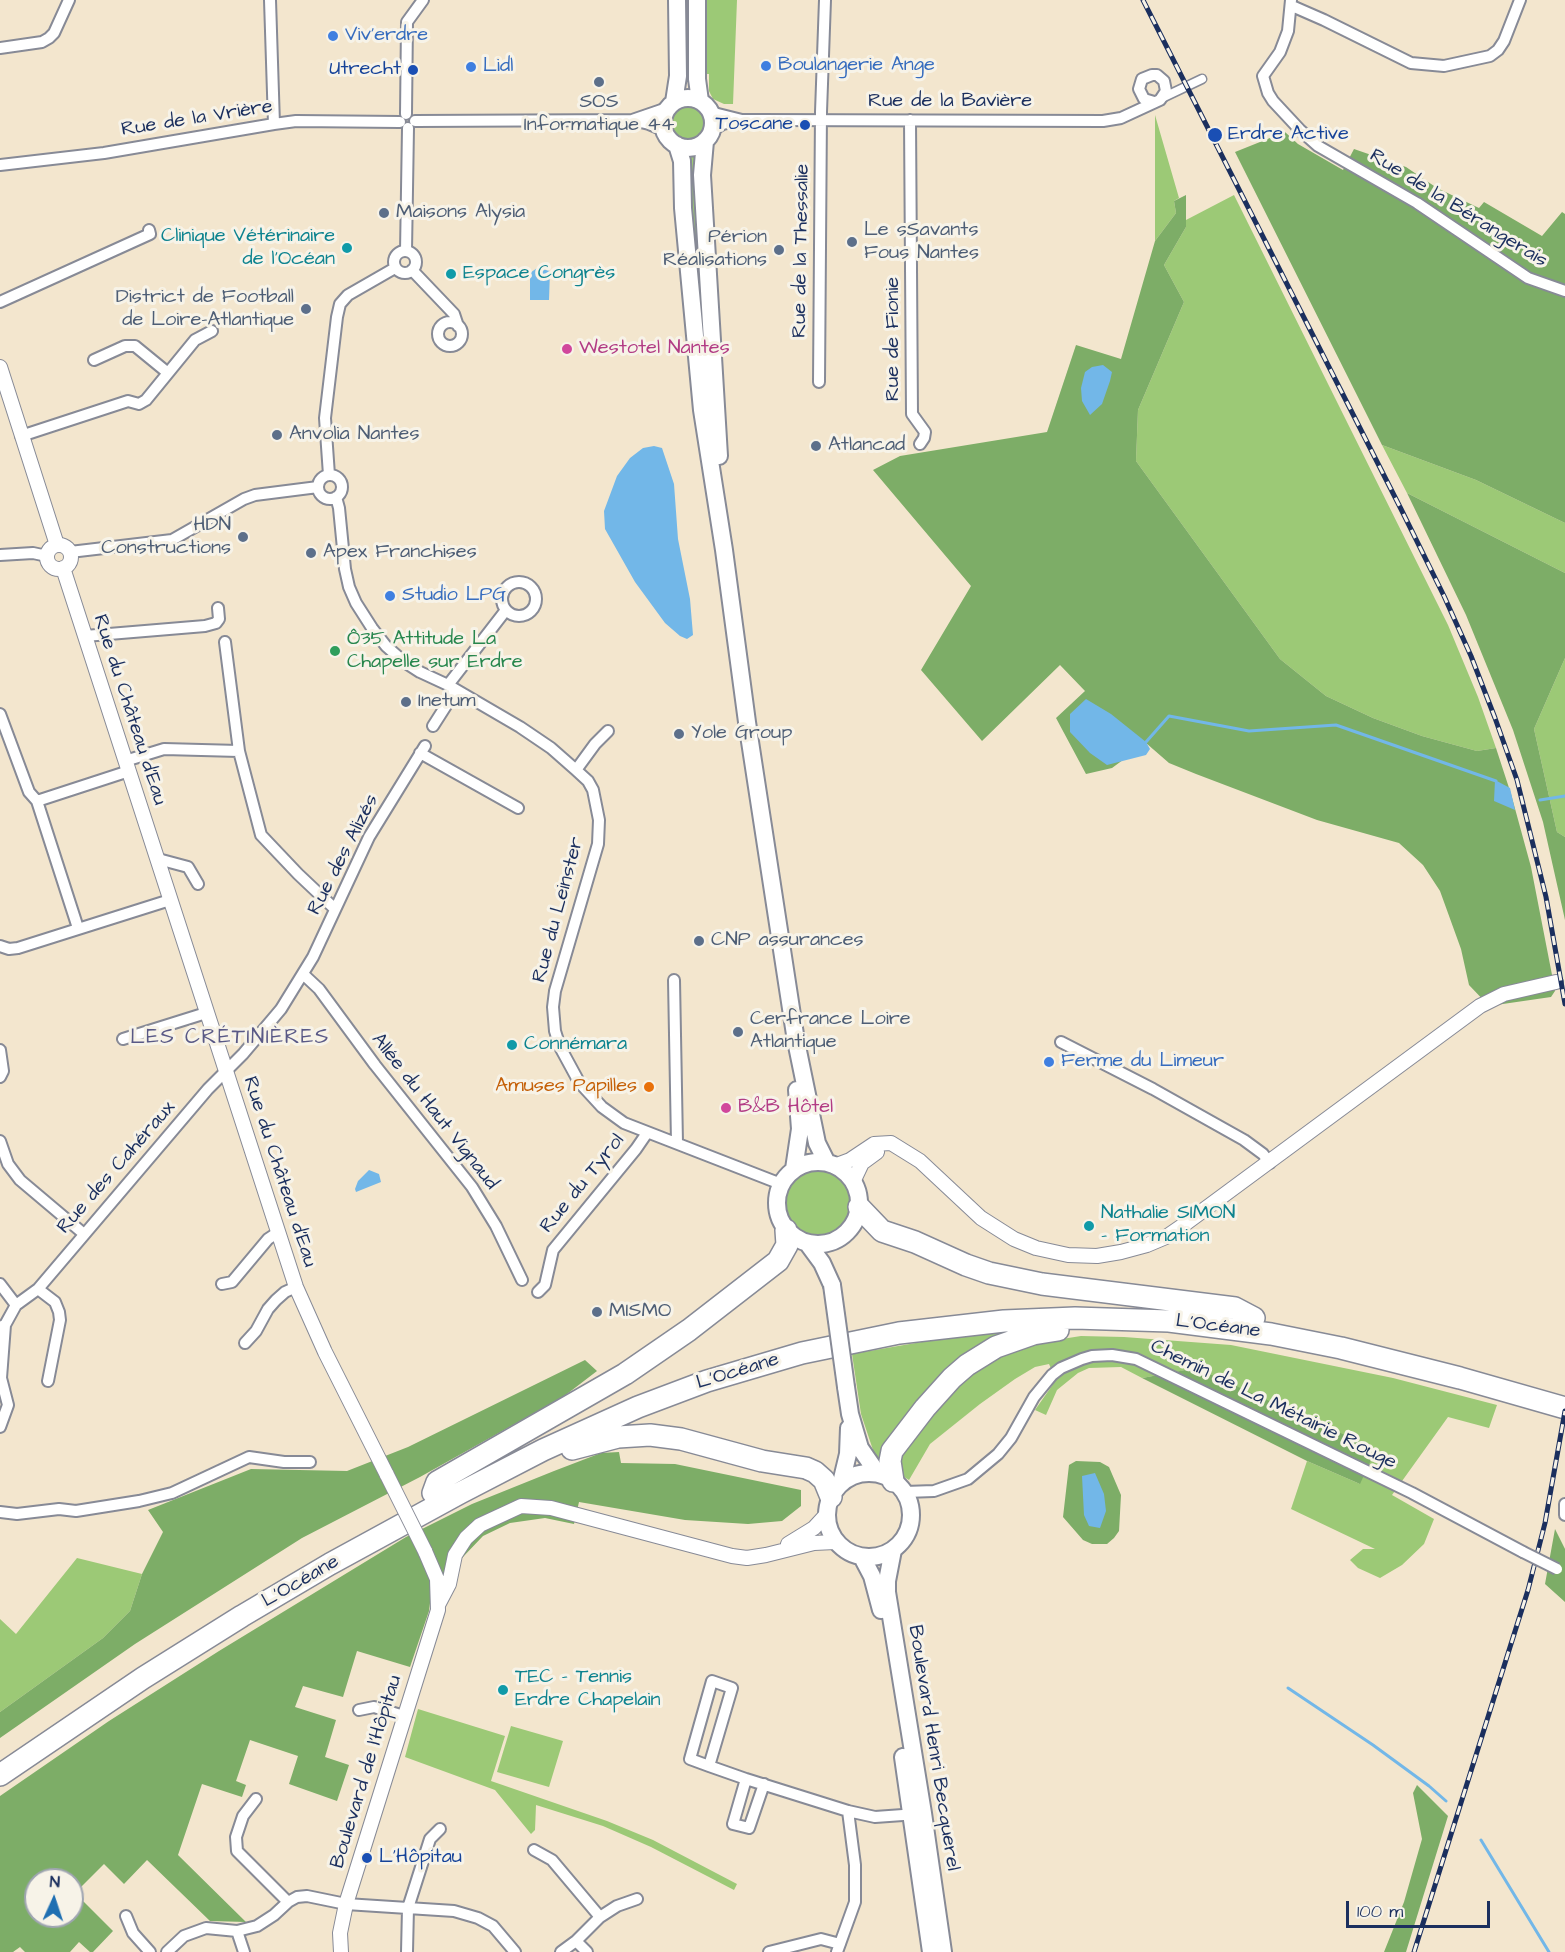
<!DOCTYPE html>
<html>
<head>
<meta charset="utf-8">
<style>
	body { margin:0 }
	#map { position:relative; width:1565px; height:1952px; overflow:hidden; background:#f3e6ce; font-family:"Architects Daughter",sans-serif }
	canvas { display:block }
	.north { position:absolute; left:24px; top:1868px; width:60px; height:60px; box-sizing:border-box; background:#f7f3e8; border:2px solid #9fa5b1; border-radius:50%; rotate:3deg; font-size:16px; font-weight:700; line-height:24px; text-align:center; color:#1b2f5e }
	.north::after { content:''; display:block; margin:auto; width:21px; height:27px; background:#1f6fb2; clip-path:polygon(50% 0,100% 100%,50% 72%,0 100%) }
	.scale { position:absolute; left:1346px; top:1901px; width:144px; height:27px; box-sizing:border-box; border:3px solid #1b2f5e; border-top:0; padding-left:8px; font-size:18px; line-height:21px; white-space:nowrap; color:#1b2f5e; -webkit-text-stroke:4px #f7f3e8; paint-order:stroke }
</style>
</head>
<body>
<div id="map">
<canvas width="1565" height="1952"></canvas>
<div class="north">N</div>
<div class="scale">100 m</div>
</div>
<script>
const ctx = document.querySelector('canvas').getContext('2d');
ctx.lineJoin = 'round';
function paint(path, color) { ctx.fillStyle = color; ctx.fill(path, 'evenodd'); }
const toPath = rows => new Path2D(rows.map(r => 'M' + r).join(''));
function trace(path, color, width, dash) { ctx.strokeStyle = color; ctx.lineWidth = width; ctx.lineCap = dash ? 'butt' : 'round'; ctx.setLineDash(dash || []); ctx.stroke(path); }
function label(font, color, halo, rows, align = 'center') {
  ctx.font = font + ' "Architects Daughter",sans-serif'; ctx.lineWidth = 6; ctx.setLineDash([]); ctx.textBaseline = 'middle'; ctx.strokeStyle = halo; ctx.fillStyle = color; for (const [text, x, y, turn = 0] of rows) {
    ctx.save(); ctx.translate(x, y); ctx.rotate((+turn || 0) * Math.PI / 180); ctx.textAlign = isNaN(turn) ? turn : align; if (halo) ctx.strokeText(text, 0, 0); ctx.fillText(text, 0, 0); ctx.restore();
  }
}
paint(toPath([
	[703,0,737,0,733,104,724,104,713,99,709,91,709,74,703,74],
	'669 122a18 18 0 1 1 36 0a18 18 0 1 1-36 0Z',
	[1155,115,1179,198,1174,201,1176,213,1155,241],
	[699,150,713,447,683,152],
	[1234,195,1448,625,1478,697,1496,748,1477,751,1422,736,1373,718,1326,696,1280,659,1136,461,1138,410,1184,302,1164,265,1186,227,1186,220],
	[1382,445,1476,480,1565,523,1565,573,1407,493],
	[1565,658,1565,837,1557,832,1534,729],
	'783 1203a35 35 0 1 1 70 0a35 35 0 1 1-70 0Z',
	[1001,1333,1016,1348,1030,1344,1081,1336,1124,1337,1231,1345,1393,1378,1497,1405,1489,1428,1448,1417,1392,1495,1434,1519,1424,1544,1402,1565,1380,1578,1358,1568,1350,1560,1363,1549,1375,1549,1291,1509,1307,1461,1360,1484,1197,1368,1142,1378,1121,1367,1089,1368,1078,1373,1057,1390,1046,1415,1035,1410,1056,1380,1049,1364,1035,1367,1015,1379,980,1404,930,1444,909,1480,876,1459,861,1414,852,1354,956,1336],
	[77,1558,142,1574,130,1611,103,1638,0,1712,0,1619,16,1634],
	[418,1709,505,1736,491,1781,607,1821,653,1840,737,1884,734,1890,651,1847,603,1826,536,1805,535,1830,531,1834,495,1790,405,1757],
	[511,1726,563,1741,549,1787,497,1772]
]), '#9cc976');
paint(toPath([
	[1285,132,1298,144,1343,170,1354,149,1406,167,1437,188,1479,208,1484,202,1542,236,1562,212,1565,214,1565,523,1476,480,1382,445,1235,152],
	[1186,195,1186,227,1164,265,1184,302,1138,410,1136,461,1280,659,1326,696,1373,718,1422,736,1477,751,1496,748,1511,794,1531,867,1553,980,1555,991,1551,997,1489,1006,1469,985,1461,949,1440,891,1423,865,1399,843,1317,820,1196,774,1169,763,1146,743,1112,768,1086,774,1056,718,1085,691,1060,665,982,741,921,670,971,586,873,470,900,456,1047,432,1076,345,1121,359,1155,241,1176,213,1174,201],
	[1407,493,1565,573,1565,658,1534,729,1557,832,1565,837,1565,920,1543,822,1513,730,1466,615],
	[585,1360,597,1371,563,1397,420,1477,302,1538,135,1644,0,1738,0,1712,103,1638,130,1611,142,1574,163,1532,148,1510,251,1469,347,1471,408,1447],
	[1196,1368,1376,1449,1360,1484,1307,1461,1142,1378],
	[619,1452,621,1463,675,1464,801,1490,801,1506,782,1521,748,1524,685,1520,579,1502,574,1524,545,1518,510,1523,483,1536,462,1558,457,1576,432,1587,429,1611,410,1667,357,1651,343,1697,303,1686,295,1707,336,1720,325,1757,349,1765,337,1801,289,1784,298,1756,250,1740,236,1781,246,1785,242,1797,202,1784,178,1855,246,1922,210,1921,147,1860,124,1884,104,1864,75,1893,113,1931,93,1952,90,1952,79,1942,70,1952,25,1952,20,1947,13,1952,0,1952,0,1796,109,1721,219,1651,406,1537,472,1504,554,1471,601,1453],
	[36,1880,72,1880,72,1916,36,1916],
	[1076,1461,1100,1462,1109,1467,1121,1495,1119,1531,1114,1538,1107,1544,1092,1544,1083,1540,1063,1517,1069,1465],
	[1555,1529,1565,1549,1565,1602,1545,1584],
	[1417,1785,1448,1816,1406,1952,1384,1952,1404,1902,1422,1839,1413,1793]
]), '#7dad67');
paint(toPath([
	[537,268,550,271,549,300,530,300,530,273],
	[1103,365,1112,372,1110,381,1102,404,1090,415,1082,401,1081,388,1085,372,1092,367],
	[654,446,662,448,674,484,678,539,690,599,693,635,687,639,680,636,665,623,635,582,605,529,604,511,617,476,630,458,643,448],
	[1086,699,1111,714,1146,742,1150,749,1146,755,1107,765,1090,753,1070,732,1070,714],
	[1495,780,1510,788,1515,810,1494,801],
	[369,1170,379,1174,381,1182,356,1192,355,1189,358,1181],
	[1095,1473,1104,1494,1106,1511,1100,1528,1089,1526,1084,1515,1082,1476]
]), '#72b7e8');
trace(toPath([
	[1146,742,1169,716,1249,731,1336,725,1496,781],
	[1540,800,1565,796],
	[1288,1688,1373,1745,1429,1786,1446,1801],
	[1481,1840,1549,1952]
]), '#72b7e8', 3);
const pedestrian = toPath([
	[1160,99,1202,79]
]);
const minor = toPath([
	[270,0,274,124],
	[1291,0,1288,31,1280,52,1263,76,1268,93,1273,101,1300,130,1318,146,1417,203,1528,278,1565,291],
	[1292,6,1324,20,1411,63,1444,66,1490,56,1498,50,1504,41,1520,0],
	[0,48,42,42,49,38,54,33,69,0],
	[710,112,742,120,759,120,1103,121,1121,118,1160,100,1166,91,1164,81,1157,75,1152,75,1142,79,1139,89,1144,99,1154,102],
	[406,114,407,22,423,0],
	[632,120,667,108],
	[910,120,912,414,925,432,924,438,920,444],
	[415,121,632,120,649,124,663,130],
	[711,131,723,124,739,120],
	[0,165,104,153,274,124,296,121,400,122],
	[406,251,408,128],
	'394 262a11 11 0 1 1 22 0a11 11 0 1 1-22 0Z',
	[412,270,454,314,458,326],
	[0,302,150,234,149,230],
	'438 334a12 12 0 1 1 24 0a12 12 0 1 1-24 0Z',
	[94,360,125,346,135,346,168,373],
	[819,382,821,112,825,0],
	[21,436,128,401,139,404,146,400,195,340,212,331],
	[329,475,325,418,337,317,340,304,348,295,395,268],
	'318 487a12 12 0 1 1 24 0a12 12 0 1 1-24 0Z',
	[336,497,339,508,345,569,349,587,356,603,372,628,386,646,403,661,420,672,448,685,520,727,551,748,576,770,588,781,593,790,599,820,598,844,555,991,553,1007,555,1031,560,1047,579,1082,602,1107,624,1123,781,1184],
	[70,552,172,540,244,499,255,495,318,487],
	[0,555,33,553,47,556],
	'502 599a17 17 0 1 1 34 0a17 17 0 1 1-34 0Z',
	[85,636,205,626,216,623,219,619,218,608],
	[225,642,239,751,261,835,298,874,335,909],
	[448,685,506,610],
	[0,714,29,792,37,801,78,928],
	[433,726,456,690],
	[420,753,518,808],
	[125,761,164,749,239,751],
	[576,770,595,744,608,731],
	[37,801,129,771],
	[158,859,188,867,198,884],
	[0,946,9,949,18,948,170,900],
	[304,975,319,989,375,1065,472,1187,496,1226,522,1280],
	[674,980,677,1143],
	[123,1039,206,1013],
	[1061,1042,1153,1089,1244,1140,1263,1154,1270,1163],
	[0,1050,3,1071,0,1077],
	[0,1141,8,1164,20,1180,84,1234],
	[0,1284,16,1305],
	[222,1284,232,1282,268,1239,277,1233],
	[38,1289,55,1302,59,1312,60,1320,48,1381],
	[538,1292,545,1285,553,1250,636,1149,647,1133],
	[0,1327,5,1325,16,1305,38,1289,208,1089,243,1054,281,1009,313,957,369,837,425,746],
	[245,1343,256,1331,268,1309,276,1300,285,1292,296,1287],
	[0,1427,8,1405,1,1378,5,1325],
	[905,1492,934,1491,968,1479,998,1454,1011,1438,1034,1397,1052,1375,1061,1368,1082,1359,1092,1356,1112,1355,1136,1359,1412,1493,1523,1552],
	[1565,1504,1565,1515],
	[0,1512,17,1514,59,1509,76,1511,139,1501,172,1493,249,1457,284,1462,310,1462],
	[359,1710,374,1707,404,1716],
	[709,1766,732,1688,712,1681,690,1759,709,1766,746,1779,848,1811,875,1817,917,1814],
	[746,1779,733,1824,749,1828,764,1784],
	[256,1799,243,1816,236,1837,237,1851,288,1902],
	[534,1850,552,1860,600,1917],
	[126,1916,133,1933,150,1952],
	[237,1931,244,1952],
	[576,1941,587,1952],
	[167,1952,184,1936,206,1928,237,1931,257,1926,274,1915,288,1902,297,1897,307,1896,346,1904,454,1911,478,1918,493,1926,515,1952],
	[407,1952,408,1908,430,1839,440,1829],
	[561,1952,576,1941,600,1917,617,1906,637,1899],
	[769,1952,821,1939,840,1944],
	[837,1952,855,1902,855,1865,848,1811]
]);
const tertiary = toPath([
	[0,367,57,545],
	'47 557a12 12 0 1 1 24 0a12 12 0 1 1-24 0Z',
	[63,568,296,1287,325,1352,387,1475],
	[834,1166,850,1160,874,1144,891,1143,920,1161,981,1218,1014,1239,1036,1248,1068,1255,1097,1256,1121,1252,1147,1245,1166,1237,1182,1226,1480,1006,1504,994,1556,982],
	[853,1182,862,1163,877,1152],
	[788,1544,814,1528,826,1515],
	[438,1605,449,1584,455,1555,466,1538,480,1525,521,1506,551,1508,732,1556,747,1558,766,1555,814,1543,835,1542],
	[341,1952,340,1933,346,1904,438,1610,437,1579,425,1551]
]);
const secondary = toPath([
	[697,0,697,79,700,101],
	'663 123a25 25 0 1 1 50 0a25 25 0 1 1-50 0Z',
	[674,102,678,76,677,0],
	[705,141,702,175,719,456],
	[677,145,682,161,683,208,702,410,724,550,747,722,796,1041,817,1143,827,1163],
	'777 1203a41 41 0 1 1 82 0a41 41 0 1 1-82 0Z',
	[794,1169,800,1129,797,1090],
	[808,1244,822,1263,832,1285],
	[846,1387,850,1414,860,1448,878,1474],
	'827 1515a42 42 0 1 1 84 0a42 42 0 1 1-84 0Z',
	[841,1483,848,1454,849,1428],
	[893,1550,887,1581,887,1592,923,1813,943,1952],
	[862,1557,872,1576,881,1610],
	[903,1757,931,1952]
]);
const motorway = toPath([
	[859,1207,882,1231,915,1242,966,1265,989,1273,1042,1284,1235,1308,1254,1318],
	[572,1449,618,1437,650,1435,681,1439,762,1461,806,1468,815,1472,824,1480,831,1497],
	[893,1481,890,1461,892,1451,925,1408,952,1378,967,1365,996,1347,1033,1334,1058,1330],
	[433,1493,437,1482,625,1374,689,1330,778,1261,787,1245,786,1230],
	[0,1775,143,1678,242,1616,330,1564,460,1493,543,1450,638,1407,707,1381,802,1353,899,1333,1004,1321,1075,1318,1169,1321,1271,1334,1341,1348,1460,1378,1565,1408]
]);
trace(pedestrian, '#878a96', 11);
trace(minor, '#878a96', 14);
trace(tertiary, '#878a96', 16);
trace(secondary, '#878a96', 20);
trace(motorway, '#878a96', 24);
trace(pedestrian, '#fff', 8);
trace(minor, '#fff', 10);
trace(tertiary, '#fff', 14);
trace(secondary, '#fff', 16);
trace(motorway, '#fff', 21);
const rail = toPath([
	[1143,0,1401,509,1444,596,1471,656,1495,718,1517,780,1546,897,1565,1004],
	[1414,1952,1528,1590,1545,1523,1565,1411]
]);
trace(rail, '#1b2f5e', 5);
trace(rail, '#f7f3e8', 3, [9]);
const minorBridge = toPath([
	[1523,1552,1557,1569]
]);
const tertiaryBridge = toPath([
	[387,1475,425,1551]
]);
const secondaryBridge = toPath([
	[832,1285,846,1387]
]);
trace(minorBridge, '#878a96', 14, []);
trace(tertiaryBridge, '#878a96', 16, []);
trace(secondaryBridge, '#878a96', 20, []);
trace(minorBridge, '#fff', 10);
trace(tertiaryBridge, '#fff', 14);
trace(secondaryBridge, '#fff', 16);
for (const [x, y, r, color] of [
	[333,36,6,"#3f7fe0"],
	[766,66,6,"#3f7fe0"],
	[471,67,6,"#3f7fe0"],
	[413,70,6,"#1a4fb4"],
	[599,82,6,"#5c6f8a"],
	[805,125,6,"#1a4fb4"],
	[1215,135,8,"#1a4fb4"],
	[384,213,6,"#5c6f8a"],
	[852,242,6,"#5c6f8a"],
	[347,248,6,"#0f9aa8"],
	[779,250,6,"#5c6f8a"],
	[451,274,6,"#0f9aa8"],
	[306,309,6,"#5c6f8a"],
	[567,349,6,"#d1479c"],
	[277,435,6,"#5c6f8a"],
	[816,446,6,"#5c6f8a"],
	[243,537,6,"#5c6f8a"],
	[311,553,6,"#5c6f8a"],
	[390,596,6,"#3f7fe0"],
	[335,651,6,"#2e9e5b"],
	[406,702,6,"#5c6f8a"],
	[679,734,6,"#5c6f8a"],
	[699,941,6,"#5c6f8a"],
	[738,1032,6,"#5c6f8a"],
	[512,1045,6,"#0f9aa8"],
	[1049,1062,6,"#3f7fe0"],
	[649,1087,6,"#e8710a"],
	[726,1108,6,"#d1479c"],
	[1089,1226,6,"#0f9aa8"],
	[597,1312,6,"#5c6f8a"],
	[503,1690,6,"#0f9aa8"],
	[367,1858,6,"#1a4fb4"]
]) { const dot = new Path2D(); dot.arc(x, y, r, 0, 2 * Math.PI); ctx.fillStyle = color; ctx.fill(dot); trace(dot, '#f7f3e8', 2); }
label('20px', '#366cbe', '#f7f3e8', [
	["Viv'erdre",345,36],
	["Boulangerie Ange",778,66],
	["Lidl",483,67],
	["Studio LPG",402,596],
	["Ferme du Limeur",1061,1062]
], 'left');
label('20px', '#164399', '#f7f3e8', [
	["Utrecht",401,70],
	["Toscane",793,125],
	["Erdre Active",1228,135,"left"],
	["L'Hôpitau",379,1858,"left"]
], 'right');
label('20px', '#1b2f5e', '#f7f3e8', [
	["Rue de la Bavière",950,102],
	["Rue de la Vrière",197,119,-9],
	["Rue de la Bérangerais",1458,209,32],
	["Rue de la Thessalie",802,251,-89],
	["Rue de Fionie",894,339,-90],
	["Rue du Château d'Eau",129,710,72],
	["Rue des Alizés",344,855,-63],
	["Rue du Leinster",559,910,-75],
	["Allée du Haut Vignaud",434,1112,52],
	["Rue des Cahéraux",117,1168,-49],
	["Rue du Château d'Eau",279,1172,72],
	["Rue du Tyrol",583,1184,-51],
	["L’Océane",1218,1327,7],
	["L’Océane",738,1372,-17],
	["Chemin de La Métairie Rouge",1273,1405,26],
	["L’Océane",301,1582,-30],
	["Boulevard Henri Becquerel",933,1748,81],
	["Boulevard de l'Hôpitau",367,1772,-73]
]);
label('20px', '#4e5e75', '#f7f3e8', [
	["SOS",599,103,"center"],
	["Informatique 44",599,126,"center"],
	["Maisons Alysia",396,213],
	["Le sSavants",864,231],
	["Fous Nantes",864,254],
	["Périon",767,238,"right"],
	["Réalisations",767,261,"right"],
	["District de Football",294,298,"right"],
	["de Loire-Atlantique",294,321,"right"],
	["Anvolia Nantes",289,435],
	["Atlancad",828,446],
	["HDN",231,526,"right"],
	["Constructions",231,549,"right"],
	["Apex Franchises",323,553],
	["Inetum",418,702],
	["Yole Group",691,734],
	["CNP assurances",711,941],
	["Cerfrance Loire",750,1020],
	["Atlantique",750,1043],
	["MISMO",609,1312]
], 'left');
label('20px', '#0d838f', '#f7f3e8', [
	["Clinique Vétérinaire",335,237,"right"],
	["de l'Océan",335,260,"right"],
	["Espace Congrès",463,274],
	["Connémara",524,1045],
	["Nathalie SIMON",1101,1214],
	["- Formation",1101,1237],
	["TEC - Tennis",515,1678],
	["Erdre Chapelain",515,1701]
], 'left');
label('20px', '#b23c85', '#f7f3e8', [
	["Westotel Nantes",579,349],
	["B&B Hôtel",738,1108]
], 'left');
label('20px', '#27864d', '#f7f3e8', [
	["Ô35 Attitude La",347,640],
	["Chapelle sur Erdre",347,663]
], 'left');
label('20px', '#c56008', '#f7f3e8', [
	["Amuses Papilles",637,1087]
], 'right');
ctx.letterSpacing = '1.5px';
label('21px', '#595986', '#f7f3e8', [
	["LES CRÉTINIÈRES",230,1039]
]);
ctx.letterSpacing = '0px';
</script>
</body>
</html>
